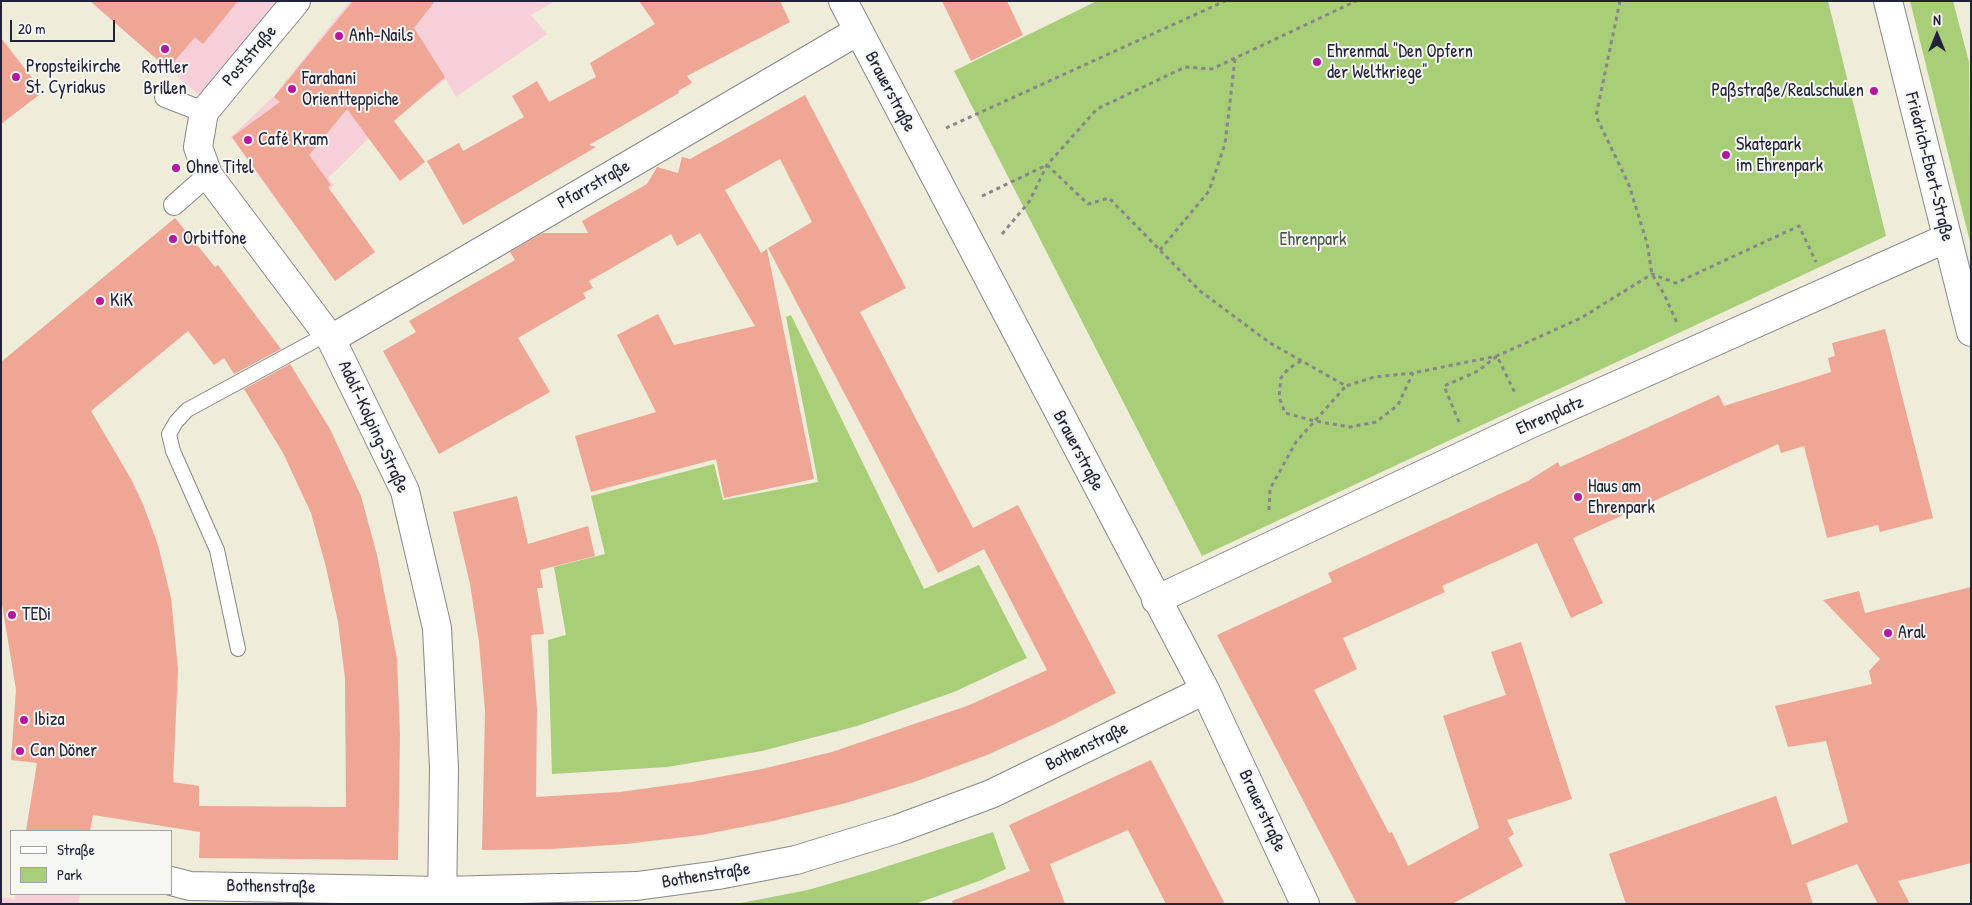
<!DOCTYPE html>
<html>
<head>
<meta charset="utf-8">
<style>
	body { margin:0 }
	#map { position:relative; width:1972px; height:905px; overflow:hidden; background:#efecd9; font-family:"Patrick Hand",sans-serif }
	canvas { display:block }
	.frame { position:absolute; inset:0; border:2px solid #22223b; pointer-events:none }
	.legend { position:absolute; left:10px; top:830px; width:162px; height:65px; box-sizing:border-box; background:#f6f6f2; border:1px solid #a1a1a9; margin:0; padding:6px 9px; list-style:none; font-size:15px; color:#22223b }
	.legend li { display:flex; align-items:center; gap:10px; height:25px }
	.legend b { width:25px; border:1px solid #a1a1a9 }
	.north { position:absolute; left:1912px; top:10px; width:50px; height:50px; -webkit-text-stroke:4px #f6f6f2; paint-order:stroke; rotate:0deg; font-size:14px; font-weight:700; line-height:20px; text-align:center; color:#22223b }
	.north::after { content:''; display:block; margin:auto; width:18px; height:22px; background:#22223b; clip-path:polygon(50% 0,100% 100%,50% 72%,0 100%) }
	.scale { position:absolute; left:10px; top:20px; width:105px; height:22px; box-sizing:border-box; border:2px solid #22223b; border-top:0; padding-left:6px; font-size:15px; line-height:18px; white-space:nowrap; color:#22223b; -webkit-text-stroke:4px #f6f6f2; paint-order:stroke }
</style>
</head>
<body>
<div id="map">
<canvas width="1972" height="905"></canvas>
<div class="frame"></div>
<ul class="legend">
<li><b style="height:6px;background:#fff"></b>Straße</li>
<li><b style="height:14px;background:#a8ce78"></b>Park</li>
</ul>
<div class="north">N</div>
<div class="scale">20 m</div>
</div>
<script>
const ctx = document.querySelector('canvas').getContext('2d');
ctx.lineJoin = 'round';
function paint(path, color) { ctx.fillStyle = color; ctx.fill(path, 'evenodd'); }
const toPath = rows => new Path2D(rows.map(r => 'M' + r).join(''));
function trace(path, color, width, dash) { ctx.strokeStyle = color; ctx.lineWidth = width; ctx.lineCap = dash ? 'butt' : 'round'; ctx.setLineDash(dash || []); ctx.stroke(path); }
function label(font, color, halo, rows, align = 'center') {
  ctx.font = font + ' "Patrick Hand",sans-serif'; ctx.lineWidth = 4; ctx.setLineDash([]); ctx.textBaseline = 'middle'; ctx.strokeStyle = halo; ctx.fillStyle = color; for (const [text, x, y, turn = 0] of rows) {
    ctx.save(); ctx.translate(x, y); ctx.rotate((+turn || 0) * Math.PI / 180); ctx.textAlign = isNaN(turn) ? turn : align; if (halo) ctx.strokeText(text, 0, 0); ctx.fillText(text, 0, 0); ctx.restore();
  }
}
paint(toPath([
	[90,1,277,1,199,95],
	[350,1,555,1,531,15,547,34,456,97,446,79,369,138,328,178,334,185,289,218,231,137,273,97],
	[16,894,80,894,78,904,1,904,1,897,15,899]
]), '#f6cfd8');
paint(toPath([
	[1097,1,1828,1,1886,236,1202,556,954,71],
	[1910,1,1953,1,1969,62,1971,246],
	[791,315,924,589,979,565,1027,658,954,692,857,726,762,751,667,767,552,774,548,640,566,635,554,567,605,554,591,496,714,464,723,500,818,482,786,317],
	[993,832,1006,869,979,881,915,904,736,904,808,890,873,871]
]), '#a8ce78');
paint(toPath([
	[90,1,238,1,203,44,195,37,168,69],
	[353,1,435,1,414,28,445,77,394,121,425,162,400,181,347,109,309,155,331,185,328,187,375,252,335,281,232,137,280,102,274,97],
	[639,1,780,1,790,22,687,76,692,83,678,91,679,93,589,145,596,147,463,225,427,161,459,143,463,151,524,117,512,96,537,81,549,102,596,77,590,63,655,24],
	[942,1,1007,1,1023,35,971,61],
	[1,38,43,92,1,124],
	[805,95,906,288,860,312,973,528,1018,505,1116,693,1055,724,987,755,917,781,846,803,773,821,701,835,626,844,552,849,482,850,485,711,479,642,470,584,453,512,517,496,528,544,588,526,595,556,540,570,543,588,537,588,544,634,531,635,537,709,536,797,620,792,692,782,762,769,832,752,967,706,1047,670,984,549,938,573,871,444,768,248,812,222,780,159,725,190,761,253,767,249,814,479,724,498,716,459,591,492,575,436,656,412,617,335,658,314,674,345,755,326,700,233,677,246,671,234,589,281,593,288,583,293,586,298,518,338,550,392,439,454,383,351,416,332,409,321,515,260,510,252,543,233,588,233,582,221,647,184,657,167,678,173,682,157,690,159],
	[175,218,215,267,218,265,281,349,234,374,224,358,214,365,188,331,91,411,131,479,143,504,158,545,171,598,178,669,173,782,199,786,199,806,346,807,345,678,338,622,326,567,311,513,283,453,244,389,290,364,330,429,361,496,377,555,397,659,400,735,398,860,199,858,200,832,93,815,90,831,26,831,37,763,11,760,16,690,1,598,1,362],
	[1885,329,1933,518,1880,532,1878,525,1827,538,1804,446,1781,453,1778,444,1573,538,1603,603,1571,618,1537,543,1442,586,1445,592,1343,638,1357,669,1314,690,1389,833,1392,832,1408,866,1479,828,1443,716,1506,695,1491,652,1521,642,1572,799,1507,820,1514,834,1508,838,1523,866,1452,904,1357,904,1217,635,1332,582,1328,573,1528,481,1558,462,1560,467,1719,395,1724,406,1831,372,1828,358,1835,356,1832,343],
	[1971,587,1971,863,1898,881,1910,904,1878,904,1857,864,1806,883,1813,904,1626,904,1609,854,1776,796,1792,845,1848,822,1826,741,1788,747,1775,706,1872,684,1869,671,1880,659,1823,600,1859,591,1865,613],
	[1151,760,1225,904,1166,904,1128,830,1048,865,1050,864,1065,904,953,904,952,901,1030,871,1009,825]
]), '#efa695');
const service = toPath([
	[238,649,217,550,173,451,169,434,176,422,187,410,327,334]
]);
const pedestrian = toPath([
	[165,97,204,112],
	[174,205,208,175]
]);
const minor = toPath([
	[296,1,204,112,198,147,208,175,331,339,405,491,437,628,444,768,442,904],
	[843,1,1205,690,1305,904],
	[331,339,858,31],
	[1156,600,1530,424,1947,238],
	[171,881,190,886,442,891,637,886,718,875,796,860,897,829,991,794,1205,690]
]);
const primary = toPath([
	[1888,1,1971,332]
]);
trace(service, '#88878a', 16);
trace(pedestrian, '#88878a', 22);
trace(minor, '#88878a', 30);
trace(primary, '#88878a', 30);
trace(toPath([
	[1620,1,1596,116,1629,185,1647,243,1652,274,1664,294,1677,323],
	[946,128,1225,1],
	[982,196,1047,165,1088,204,1109,198,1200,291,1270,343,1346,386,1374,377,1413,373,1497,356,1581,318,1652,274,1676,283,1799,226,1816,262],
	[1002,234,1029,202,1047,165,1097,109,1185,67,1212,69,1356,1],
	[1160,250,1209,191,1225,144,1235,59],
	[1301,361,1288,369,1281,378,1279,397,1285,413,1315,421,1350,427,1376,422,1398,405,1413,373],
	[1459,422,1444,386,1478,371,1497,356,1516,395],
	[1269,510,1270,489,1296,442,1346,386]
]), '#88878a', 3, [4, 4]);
trace(service, '#fff', 14);
trace(pedestrian, '#fff', 20);
trace(minor, '#fff', 28);
trace(primary, '#fff', 28);
for (const [x, y, r, color] of [
	[339,36,5,"#b5179e"],
	[165,49,5,"#b5179e"],
	[1317,62,5,"#b5179e"],
	[16,77,5,"#b5179e"],
	[292,89,5,"#b5179e"],
	[1874,91,5,"#b5179e"],
	[248,140,5,"#b5179e"],
	[1726,155,5,"#b5179e"],
	[176,168,5,"#b5179e"],
	[173,239,5,"#b5179e"],
	[100,301,5,"#b5179e"],
	[1578,497,5,"#b5179e"],
	[12,615,5,"#b5179e"],
	[1888,633,5,"#b5179e"],
	[24,720,5,"#b5179e"],
	[20,751,5,"#b5179e"]
]) { const dot = new Path2D(); dot.arc(x, y, r, 0, 2 * Math.PI); ctx.fillStyle = color; ctx.fill(dot); trace(dot, '#f6f6f2', 2); }
label('18px', '#22223b', '#f6f6f2', [
	["Anh-Nails",349,36],
	["Ehrenmal \"Den Opfern",1327,52],
	["der Weltkriege\"",1327,73],
	["Propsteikirche",26,67],
	["St. Cyriakus",26,88],
	["Rottler",165,68,"center"],
	["Brillen",165,89,"center"],
	["Farahani",302,79],
	["Orientteppiche",302,100],
	["Paßstraße/Realschulen",1864,91,"right"],
	["Café Kram",258,140],
	["Skatepark",1736,145],
	["im Ehrenpark",1736,166],
	["Ohne Titel",186,168],
	["Orbitfone",183,239],
	["KiK",110,301],
	["Haus am",1588,487],
	["Ehrenpark",1588,508],
	["TEDi",22,615],
	["Aral",1898,633],
	["Ibiza",34,720],
	["Can Döner",30,751]
], 'left');
label('18px', '#22223b', '#f6f6f2', [
	["Poststraße",250,56,-50],
	["Brauerstraße",890,92,62],
	["Friedrich-Ebert-Straße",1929,167,76],
	["Pfarrstraße",594,185,-30],
	["Ehrenplatz",1550,416,-24],
	["Adolf-Kolping-Straße",373,427,65],
	["Brauerstraße",1078,451,62],
	["Bothenstraße",1087,747,-26],
	["Brauerstraße",1262,811,65],
	["Bothenstraße",706,876,-9],
	["Bothenstraße",271,887,1]
]);
label('18px', '#4a564d', '#f6f6f2', [
	["Ehrenpark",1313,240]
]);
</script>
</body>
</html>
